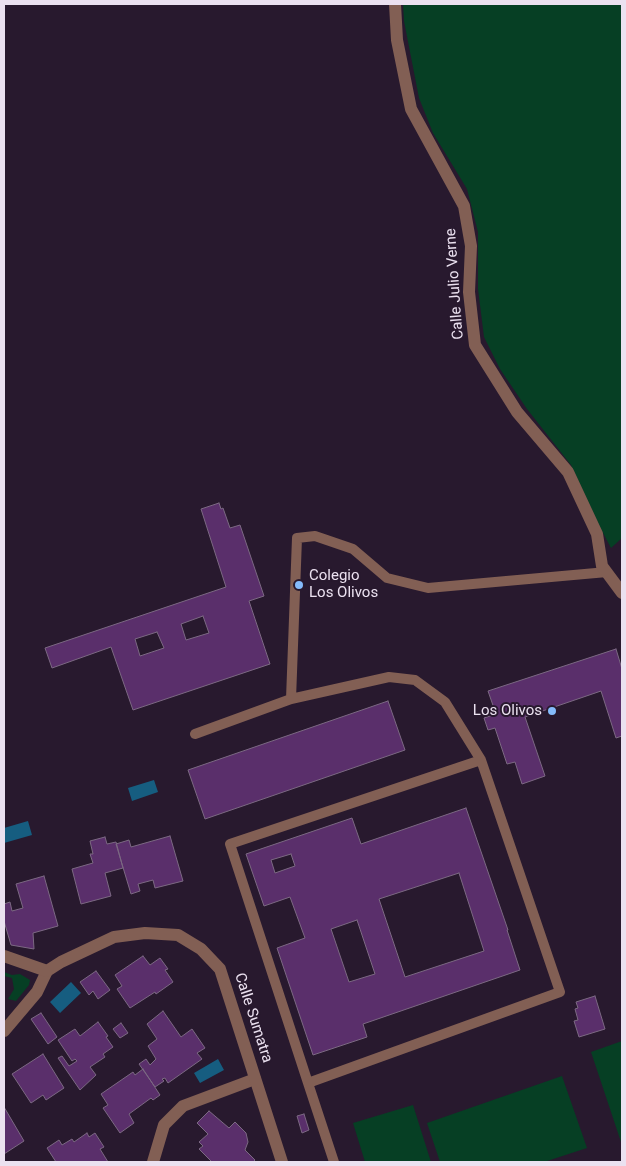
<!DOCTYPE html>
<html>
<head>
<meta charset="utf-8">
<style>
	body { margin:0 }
	#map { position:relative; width:626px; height:1166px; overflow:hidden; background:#28192e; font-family:Roboto,sans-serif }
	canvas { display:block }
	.frame { position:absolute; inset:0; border:5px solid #ebe1f0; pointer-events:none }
</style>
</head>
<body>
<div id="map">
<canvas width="626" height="1166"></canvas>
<div class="frame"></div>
</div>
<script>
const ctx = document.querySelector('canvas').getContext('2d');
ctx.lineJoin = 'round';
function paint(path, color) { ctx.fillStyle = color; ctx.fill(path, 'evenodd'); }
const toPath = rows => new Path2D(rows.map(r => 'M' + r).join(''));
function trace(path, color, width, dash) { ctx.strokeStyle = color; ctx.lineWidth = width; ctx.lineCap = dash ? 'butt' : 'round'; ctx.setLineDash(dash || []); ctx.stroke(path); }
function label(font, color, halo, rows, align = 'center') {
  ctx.font = font + ' Roboto,sans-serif'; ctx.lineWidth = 4; ctx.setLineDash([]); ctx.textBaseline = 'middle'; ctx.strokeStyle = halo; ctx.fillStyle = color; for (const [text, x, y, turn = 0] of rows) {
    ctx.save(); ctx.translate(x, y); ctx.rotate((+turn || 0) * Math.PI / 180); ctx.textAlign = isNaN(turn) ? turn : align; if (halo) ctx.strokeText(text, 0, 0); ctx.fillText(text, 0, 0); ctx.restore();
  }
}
paint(toPath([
	[403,4,622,4,622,538,611,548,601,529,571,465,527,409,500,369,484,337,478,289,478,232,467,189,433,133,419,98,404,21],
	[4,972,12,975,20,974,30,980,29,985,16,1001,8,999,14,989,12,978,4,976],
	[622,1041,622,1141,621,1142,591,1052],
	[562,1076,587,1148,544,1162,440,1162,427,1123],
	[413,1105,431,1162,365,1162,353,1123]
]), '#063f24');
paint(toPath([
	[154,780,158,792,132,801,128,788],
	[28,821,32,835,4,843,4,828],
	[71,982,81,993,60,1013,50,1002],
	[218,1059,224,1070,200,1083,194,1073]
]), '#165d80');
const building = toPath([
	[219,503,221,509,223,508,230,528,240,525,264,596,249,601,270,664,133,710,111,647,52,668,45,648,226,587,201,509,219,503],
	[203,616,209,633,186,640,181,624,203,616],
	[157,632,164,648,140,656,135,639,157,632],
	[616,649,622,669,622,736,616,738,601,691,525,717,545,776,522,784,515,762,507,764,495,728,488,730,484,718,496,714,488,691,616,649],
	[388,701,405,750,205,819,188,770,388,701],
	[466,808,508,930,507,930,520,970,363,1024,367,1037,313,1055,277,948,305,938,290,897,264,906,246,854,352,818,361,844,466,808],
	[291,854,295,866,275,873,271,860,291,854],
	[459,873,484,951,405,977,379,899,459,873],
	[357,920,375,974,349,982,331,929,357,920],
	[170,836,183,881,155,888,153,880,138,884,140,891,131,894,116,844,129,840,131,847,170,836],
	[105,837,107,844,116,842,123,868,105,873,111,896,81,904,72,869,93,863,90,854,93,854,90,841,105,837],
	[44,876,58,926,33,933,34,949,11,945,4,921,4,904,10,902,12,911,23,908,16,884,44,876],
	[143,956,150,965,160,958,168,969,165,970,173,982,156,994,155,992,130,1008,117,989,122,986,115,975,143,956],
	[96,971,110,990,98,999,93,991,89,995,80,982,96,971],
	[595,996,605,1029,579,1037,574,1021,578,1020,575,1009,578,1008,576,1002,595,996],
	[163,1011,181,1037,192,1029,205,1048,197,1053,202,1059,168,1083,165,1078,162,1079,164,1081,155,1087,139,1064,146,1059,150,1065,156,1059,148,1046,157,1039,147,1024,163,1011],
	[41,1013,57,1037,48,1044,31,1019,41,1013],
	[98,1022,108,1036,106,1037,113,1047,103,1054,105,1057,90,1067,96,1075,80,1090,58,1058,62,1056,69,1066,77,1061,75,1059,72,1061,58,1040,75,1029,80,1036,98,1022],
	[121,1023,128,1033,120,1038,113,1029,121,1023],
	[43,1054,64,1088,46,1100,43,1095,31,1103,12,1074,43,1054],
	[143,1069,160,1095,153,1100,151,1098,129,1114,134,1123,120,1133,103,1108,108,1105,101,1094,133,1072,135,1075,143,1069],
	[4,1107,24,1141,4,1154,4,1107],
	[209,1111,229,1128,235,1122,246,1133,248,1142,245,1150,255,1160,253,1162,212,1162,199,1149,203,1146,199,1142,208,1134,197,1123,209,1111],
	[304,1114,309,1130,302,1133,297,1116,304,1114],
	[87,1133,89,1137,95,1133,104,1147,100,1149,108,1162,56,1162,47,1148,59,1140,62,1145,72,1139,74,1142,87,1133]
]);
paint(building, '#5a2f6b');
trace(building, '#7c6983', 1);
trace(toPath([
	[291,699,297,538,315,536,353,549,387,578,428,588,607,572],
	[195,734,291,699,389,677,415,680,445,702,481,760,560,992,308,1083,334,1162],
	[308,1083,230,844,481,760]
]), '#825f54', 10);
trace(toPath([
	[395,4,397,40,411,109,464,206,471,246,469,292,475,345,517,412,568,472,597,534,602,566,622,593],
	[4,1031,37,992,47,971],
	[153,1162,164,1125,183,1106,255,1079]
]), '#825f54', 12);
trace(toPath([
	[4,956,47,971,61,962,114,937,145,933,178,935,201,949,220,969,282,1162]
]), '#825f54', 12);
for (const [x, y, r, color] of [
	[299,585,5,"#85bbfb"],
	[552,711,5,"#85bbfb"]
]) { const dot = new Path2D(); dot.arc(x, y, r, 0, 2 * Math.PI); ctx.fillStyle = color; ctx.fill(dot); trace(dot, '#28192e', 2); }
label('15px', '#ebe1f0', '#28192e', [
	["Calle Julio Verne",455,284,-94],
	["Calle Sumatra",253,1018,72]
]);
label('15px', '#ebe1f0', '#28192e', [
	["Colegio",309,576],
	["Los Olivos",309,593],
	["Los Olivos",542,711,"right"]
], 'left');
</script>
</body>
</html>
